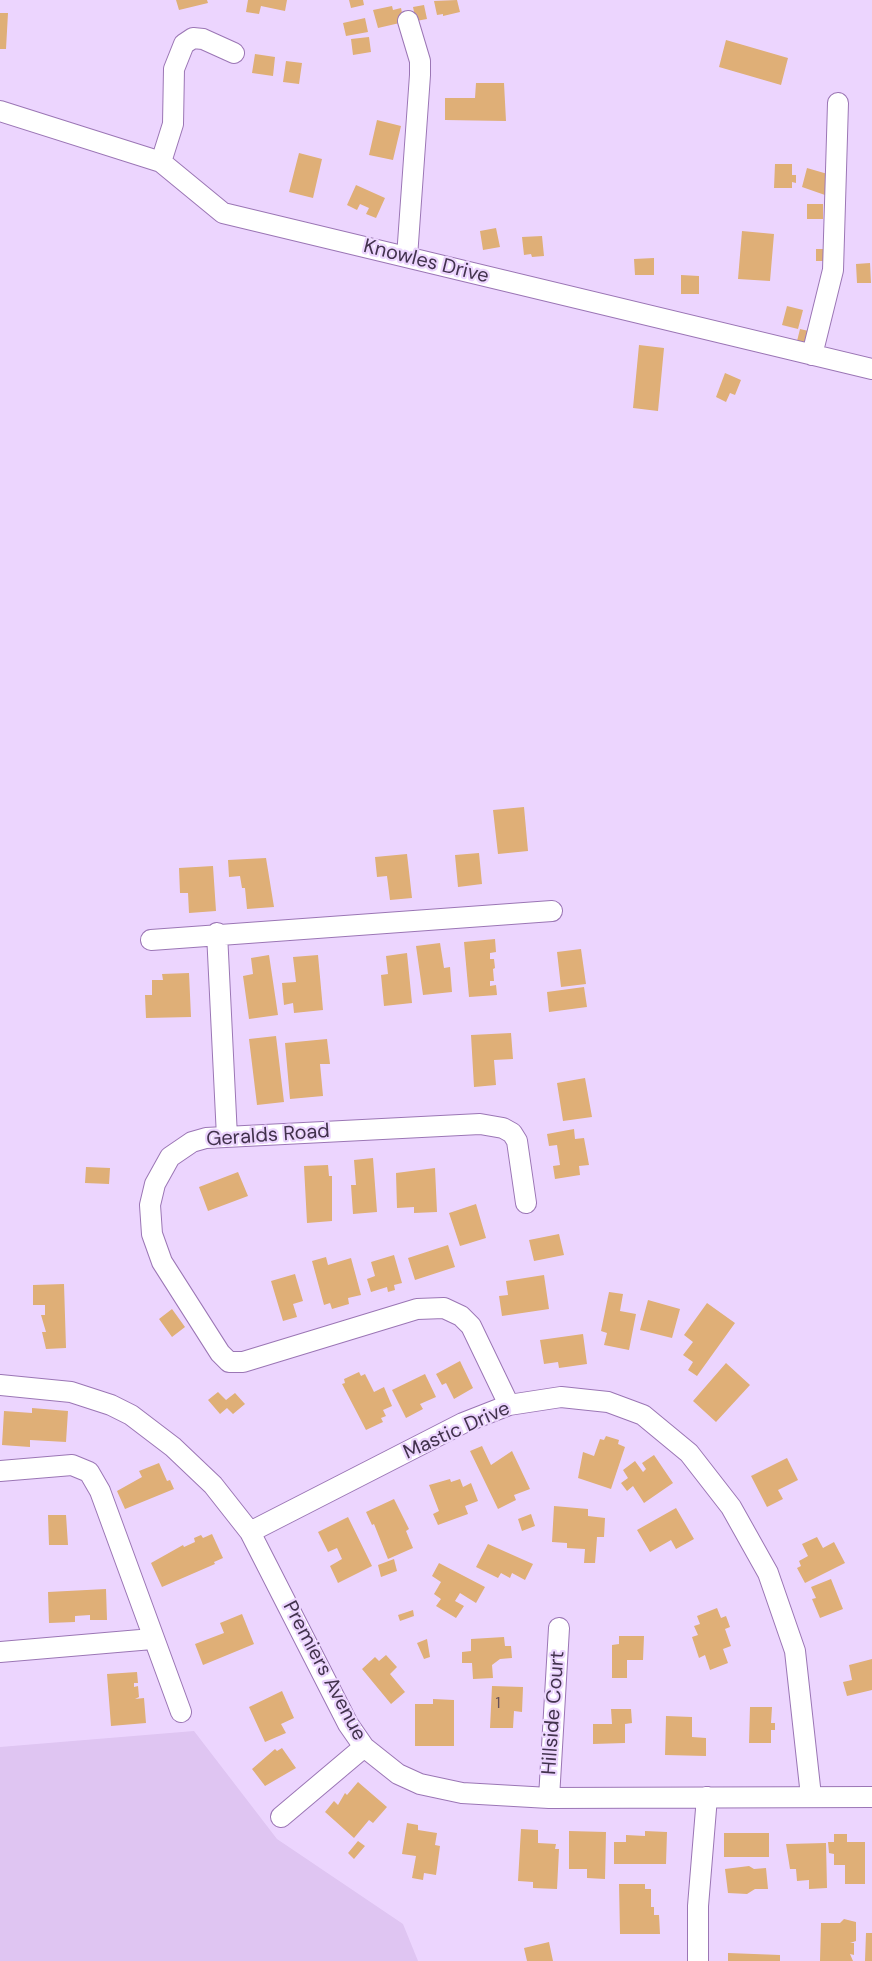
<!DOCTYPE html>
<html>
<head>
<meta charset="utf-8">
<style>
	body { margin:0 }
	canvas { display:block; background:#ecd5fe }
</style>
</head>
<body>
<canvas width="872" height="1961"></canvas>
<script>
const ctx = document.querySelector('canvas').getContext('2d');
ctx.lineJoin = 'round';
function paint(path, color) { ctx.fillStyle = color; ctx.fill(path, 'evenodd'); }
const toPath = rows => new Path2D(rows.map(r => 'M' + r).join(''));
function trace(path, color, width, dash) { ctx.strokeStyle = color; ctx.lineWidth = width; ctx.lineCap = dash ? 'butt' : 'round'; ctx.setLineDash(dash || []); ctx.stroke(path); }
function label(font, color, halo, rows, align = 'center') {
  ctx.font = font + ' "DM Sans",sans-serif'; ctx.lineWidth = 4.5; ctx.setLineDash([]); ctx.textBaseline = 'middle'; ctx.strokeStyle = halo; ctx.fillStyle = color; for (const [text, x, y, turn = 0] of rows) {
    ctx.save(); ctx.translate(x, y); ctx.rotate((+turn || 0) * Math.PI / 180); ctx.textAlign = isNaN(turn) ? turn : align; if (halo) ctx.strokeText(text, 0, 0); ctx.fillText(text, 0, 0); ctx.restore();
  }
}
paint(toPath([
	[194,1731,277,1839,403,1924,418,1961,0,1961,0,1747]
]), '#dfc5f2');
paint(toPath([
	[176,0,207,0,208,3,179,10],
	[248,0,287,0,285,11,261,6,259,14,246,12],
	[349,0,363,0,364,5,351,8],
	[457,0,460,12,443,16,443,14,437,15,434,1],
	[424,5,427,19,416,21,413,7],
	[392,6,393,10,401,8,404,22,378,28,373,10],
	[0,13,8,13,6,49,0,49],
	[365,18,368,32,346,36,343,23],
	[369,37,371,52,353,55,351,39],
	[726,40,788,58,781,85,719,67],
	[255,54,275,57,273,76,252,73],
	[286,61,302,63,299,84,283,82],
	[476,83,504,83,506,121,445,120,445,98,475,98],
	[377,120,401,126,393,160,369,155],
	[299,153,322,159,313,198,289,192],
	[775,164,792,164,792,175,796,175,796,183,792,182,792,188,774,188],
	[807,168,831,175,825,195,802,187],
	[356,185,385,198,376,218,366,214,369,208,360,204,357,210,347,205],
	[807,204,823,204,823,219,807,219],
	[496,228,500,247,483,250,480,231],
	[742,231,774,234,770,281,738,279],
	[542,236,544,256,532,257,531,254,524,255,522,237],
	[816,249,827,249,827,261,816,261],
	[654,258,654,275,635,275,634,259],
	[870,263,871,283,857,283,856,264],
	[681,275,699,276,699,294,681,294],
	[787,306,803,310,798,329,782,325],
	[800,329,813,332,810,344,797,341],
	[639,345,664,348,658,411,633,408],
	[725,373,741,380,735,395,730,393,726,402,716,397],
	[524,807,528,851,498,854,493,810],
	[479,853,482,884,458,887,455,855],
	[407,854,412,898,390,900,387,876,377,877,375,857],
	[266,858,274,907,247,909,245,888,242,888,240,876,229,877,228,860],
	[213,866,216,911,189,913,188,893,180,893,179,868],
	[495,939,496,952,490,953,490,959,494,959,495,968,493,969,494,981,490,981,490,986,496,985,497,995,469,997,464,942],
	[440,943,444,968,450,967,452,992,423,995,416,946],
	[581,949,586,984,561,987,557,952],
	[407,953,412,1003,384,1006,381,975,388,974,386,956],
	[269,955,278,1015,249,1019,243,976,253,974,251,958],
	[318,955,323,1010,294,1013,293,1003,284,1005,282,983,296,982,293,957],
	[189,973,191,1017,146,1018,145,995,152,995,152,980,163,980,162,974],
	[584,987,587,1007,549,1012,547,992],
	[511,1033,513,1059,494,1060,496,1085,474,1087,471,1035],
	[276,1036,284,1102,257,1105,249,1039],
	[327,1039,330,1064,320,1064,323,1096,290,1099,285,1043],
	[585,1078,592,1117,563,1121,557,1083],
	[574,1129,575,1139,584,1138,589,1165,579,1166,580,1175,555,1179,553,1166,560,1165,557,1145,549,1146,547,1134],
	[373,1158,377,1212,353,1214,351,1185,356,1185,354,1160],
	[328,1165,329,1176,332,1176,332,1221,307,1223,304,1166],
	[86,1167,110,1168,109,1184,85,1183],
	[435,1168,437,1212,414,1213,414,1207,397,1208,396,1173],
	[238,1172,248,1196,208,1211,199,1187],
	[476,1204,486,1238,460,1246,449,1213],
	[559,1234,564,1255,534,1261,529,1240],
	[448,1245,455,1267,415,1280,408,1258],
	[394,1255,402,1283,394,1285,395,1290,388,1292,387,1287,371,1292,367,1279,375,1276,371,1262],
	[326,1257,328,1265,351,1258,361,1295,348,1298,349,1304,332,1309,330,1303,324,1305,312,1261],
	[295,1274,303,1301,293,1304,297,1317,283,1321,271,1281],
	[544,1275,549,1309,502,1316,499,1296,508,1295,506,1281],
	[64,1284,66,1348,46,1349,42,1332,46,1332,41,1315,45,1315,45,1305,33,1305,33,1285],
	[609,1292,623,1294,620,1311,636,1314,629,1350,604,1345,607,1333,601,1331],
	[648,1300,680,1309,672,1338,640,1330],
	[707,1303,735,1323,697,1376,688,1370,693,1362,683,1355,693,1342,684,1335],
	[172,1309,185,1327,172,1337,159,1319],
	[583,1334,587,1364,559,1368,558,1362,544,1364,540,1340],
	[460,1361,473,1388,454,1399,446,1383,442,1385,436,1374],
	[726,1363,750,1385,716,1422,693,1401],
	[359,1372,361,1376,365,1374,374,1392,384,1387,392,1406,383,1410,386,1416,381,1418,383,1422,366,1430,342,1384,345,1383,344,1379],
	[425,1374,436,1397,420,1404,423,1409,406,1418,392,1390],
	[218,1392,226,1400,235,1393,245,1404,233,1414,227,1408,220,1414,208,1400],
	[32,1408,68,1411,66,1442,30,1440,30,1447,2,1445,4,1411,32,1413],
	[606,1436,619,1440,618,1444,625,1447,611,1489,578,1478,583,1452,594,1456,600,1439,604,1440],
	[482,1446,491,1465,512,1451,530,1489,514,1495,516,1500,498,1509,470,1451],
	[654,1455,673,1483,644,1503,633,1486,627,1491,621,1483,628,1478,623,1470,635,1461,643,1472,646,1469,642,1463],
	[787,1458,798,1480,778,1490,783,1499,767,1507,751,1476],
	[159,1463,167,1481,170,1480,174,1489,125,1509,117,1491,142,1477,139,1471],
	[450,1479,451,1482,460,1479,463,1487,471,1483,478,1501,465,1506,468,1514,438,1525,433,1514,439,1511,429,1485],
	[394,1499,409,1529,406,1531,413,1548,388,1559,374,1524,372,1525,366,1512],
	[554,1506,588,1509,588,1516,605,1518,604,1537,597,1537,595,1563,584,1563,585,1549,567,1548,567,1543,552,1542],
	[676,1508,694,1539,676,1549,671,1540,650,1552,637,1530],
	[531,1514,535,1526,522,1531,518,1519],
	[48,1515,66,1515,68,1545,49,1545],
	[348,1517,372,1566,338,1583,330,1566,342,1559,337,1548,328,1552,318,1532],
	[212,1534,223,1558,214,1562,215,1564,162,1587,151,1563,183,1545,184,1547,195,1542,194,1538,201,1535,203,1538],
	[817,1537,823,1548,834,1542,845,1563,805,1583,797,1568,801,1566,799,1561,808,1556,802,1544],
	[488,1544,533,1564,525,1580,512,1573,510,1578,501,1573,498,1578,476,1567],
	[394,1559,397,1571,381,1577,378,1565],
	[439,1563,485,1587,476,1603,460,1593,455,1601,464,1606,456,1618,436,1606,441,1599,434,1594,441,1582,432,1576],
	[831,1579,843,1609,820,1618,812,1599,816,1598,811,1587],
	[106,1589,107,1620,90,1620,90,1615,75,1616,75,1622,49,1623,48,1592],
	[717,1608,721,1618,726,1616,730,1627,725,1629,731,1646,723,1649,728,1663,710,1670,705,1655,699,1658,692,1637,698,1635,694,1626,700,1624,697,1616],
	[413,1610,414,1616,400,1621,398,1615],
	[242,1614,254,1644,203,1665,195,1644,224,1633,220,1623],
	[619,1636,644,1636,643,1660,627,1660,627,1678,612,1678,612,1645,619,1644],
	[504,1637,505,1646,511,1646,512,1658,500,1659,492,1665,493,1678,473,1679,472,1663,462,1663,462,1652,471,1651,471,1639],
	[427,1639,430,1657,424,1659,417,1643],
	[386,1655,397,1667,390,1674,405,1692,391,1704,362,1669,375,1657,379,1661],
	[872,1659,872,1690,847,1696,843,1682,852,1680,849,1665],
	[137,1672,138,1683,134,1683,134,1687,138,1686,139,1697,135,1699,144,1698,146,1723,111,1726,107,1674],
	[492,1686,523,1687,522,1712,514,1711,513,1728,490,1728],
	[282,1691,294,1718,281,1724,286,1733,265,1742,249,1707],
	[433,1699,454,1700,454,1746,415,1746,415,1704,433,1704],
	[750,1707,772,1707,771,1723,775,1723,775,1730,771,1730,771,1743,749,1743],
	[611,1709,631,1709,632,1723,625,1724,625,1743,593,1744,593,1724,612,1724],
	[666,1716,692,1717,692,1737,706,1738,706,1756,665,1755],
	[282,1748,296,1768,265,1786,252,1769,275,1749,277,1751],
	[358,1782,387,1807,373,1823,369,1820,354,1838,325,1812,334,1801,338,1805,345,1793,347,1795],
	[407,1823,418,1825,418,1830,437,1833,435,1845,440,1846,436,1875,424,1873,423,1880,412,1878,416,1856,402,1854],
	[521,1829,538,1830,538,1843,556,1844,555,1849,559,1849,557,1889,533,1888,533,1882,518,1881],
	[569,1831,606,1832,605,1879,587,1878,587,1869,569,1869],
	[645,1831,667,1832,666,1864,614,1864,614,1842,626,1842,626,1835,645,1836],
	[724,1833,769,1833,769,1857,724,1857],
	[834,1834,847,1834,847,1842,865,1842,865,1884,845,1884,845,1865,834,1865,834,1854,829,1853,828,1842,834,1842],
	[358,1841,365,1846,354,1859,348,1853],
	[826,1843,827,1888,809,1889,809,1880,797,1881,796,1869,790,1869,786,1844],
	[749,1866,754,1869,766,1868,768,1889,755,1889,747,1894,728,1893,725,1869],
	[619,1884,645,1884,645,1889,651,1889,651,1907,654,1907,654,1915,659,1915,660,1934,620,1934],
	[844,1919,856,1922,856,1941,850,1943,854,1943,854,1955,850,1954,853,1961,820,1961,821,1923,840,1923],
	[866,1933,872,1933,872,1961,865,1961],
	[549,1942,553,1961,527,1961,524,1948],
	[728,1953,780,1955,780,1961,728,1961]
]), '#dfaf77');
const minor = toPath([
	[0,111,161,162,223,213,872,369],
	[161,162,173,124,174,69,184,44,193,38,203,39,234,53],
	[407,257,420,75,420,61,408,21],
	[812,355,833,270,838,103],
	[217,933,227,1137],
	[151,940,552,911],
	[0,1385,71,1392,111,1405,131,1415,173,1447,213,1485,250,1532,348,1724,364,1747,398,1774,420,1784,462,1793,549,1798,872,1797],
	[509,1405,471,1326,461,1316,444,1308,417,1309,243,1362,229,1362,220,1353,162,1262,152,1234,150,1205,155,1184,170,1157,192,1142,206,1138,480,1124,503,1128,512,1133,517,1141,526,1203],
	[0,1471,72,1465,89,1472,100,1491,181,1712],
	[250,1532,463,1423,509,1405,561,1397,608,1402,643,1415,689,1453,731,1507,768,1573,795,1651,811,1796],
	[0,1652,152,1639],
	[549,1798,559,1628],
	[281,1817,364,1747],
	[698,1961,698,1906,707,1797]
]);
trace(minor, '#9b76b5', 22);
trace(minor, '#fff', 20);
label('16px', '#695158', null, [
	["1",498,1704]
]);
label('20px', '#42324d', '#ecd5fe', [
	["Knowles Drive",426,262,14],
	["Geralds Road",268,1136,-4],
	["Mastic Drive",457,1431,-24],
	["Premiers Avenue",324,1671,62],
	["Hillside Court",554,1713,-86]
]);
</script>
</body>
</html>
